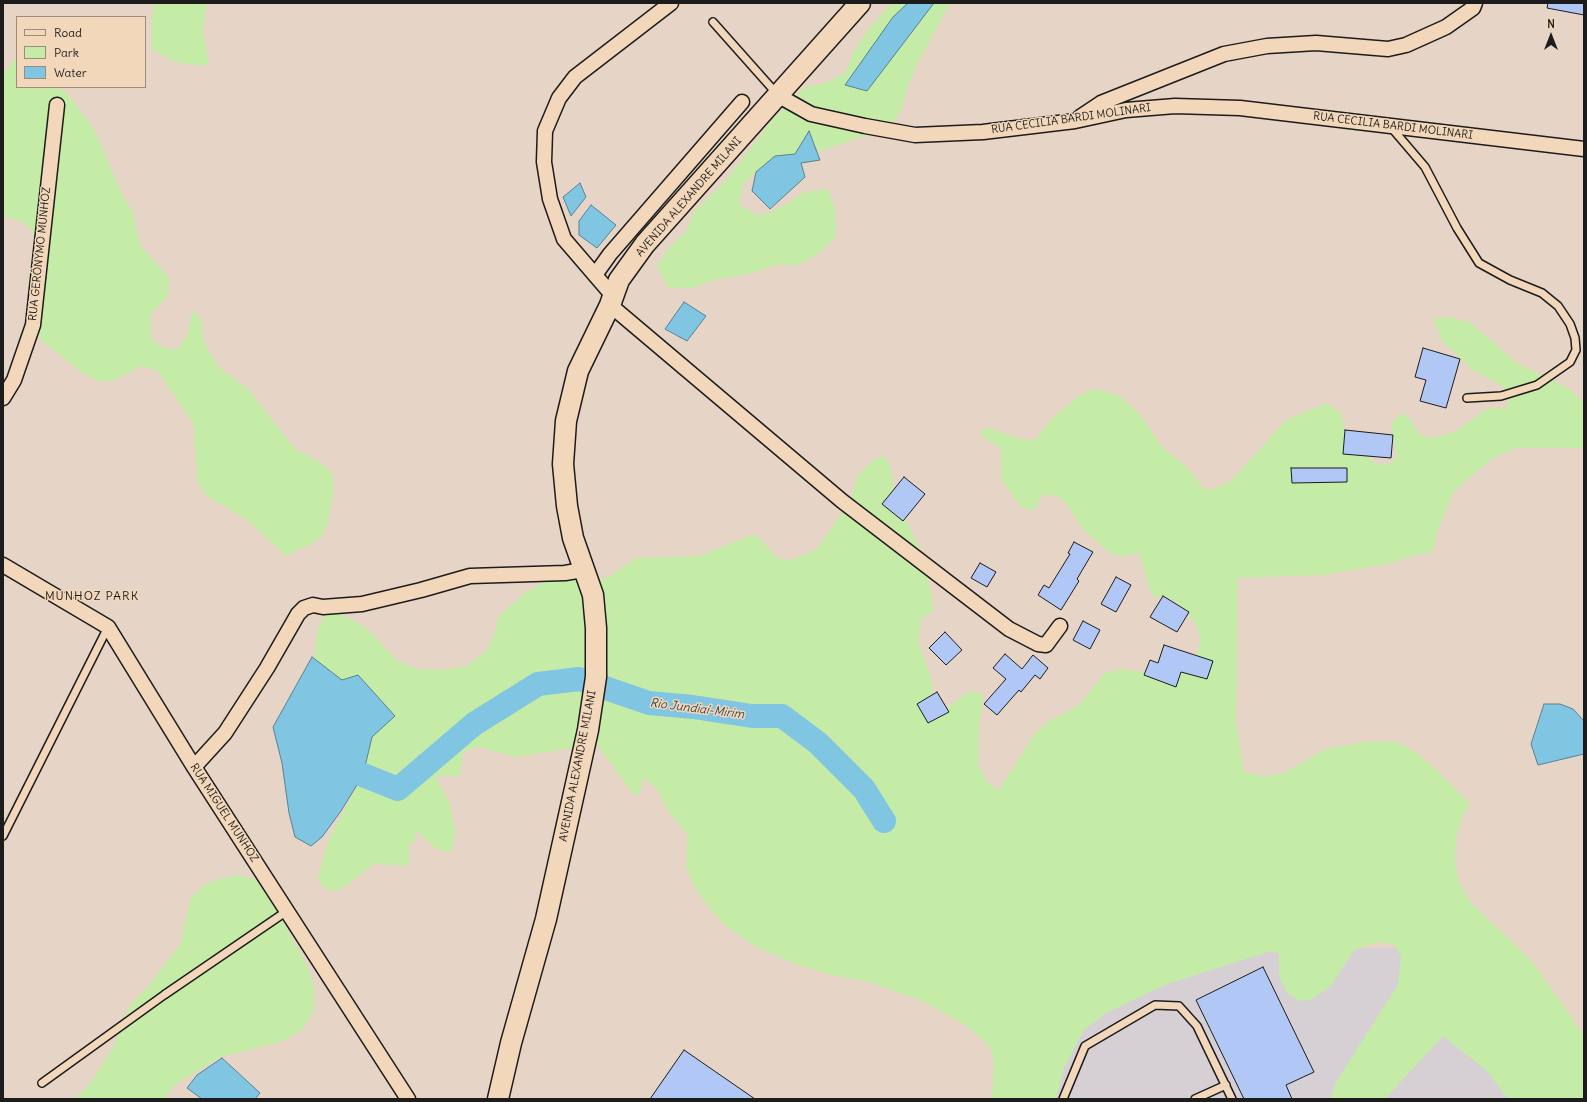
<!DOCTYPE html>
<html>
<head>
<meta charset="utf-8">
<style>
	body { margin:0 }
	#map { position:relative; width:1587px; height:1102px; overflow:hidden; background:#e6d4c6; font-family:Delius,sans-serif }
	canvas { display:block }
	.frame { position:absolute; inset:0; border:4px solid #1c1c1c; pointer-events:none }
	.legend { position:absolute; left:16px; top:16px; width:130px; height:72px; box-sizing:border-box; background:#f3d7ba; border:1px solid #9d8c7b; margin:0; padding:5px 7px; list-style:none; font-size:12px; color:#1c1c1c }
	.legend li { display:flex; align-items:center; gap:8px; height:20px }
	.legend b { width:20px; border:1px solid #9d8c7b }
	.north { position:absolute; left:1531px; top:16px; width:40px; height:40px; -webkit-text-stroke:3px #f3d7ba; paint-order:stroke; rotate:0deg; font-size:11px; font-weight:700; line-height:16px; text-align:center; color:#1c1c1c }
	.north::after { content:''; display:block; margin:auto; width:14px; height:18px; background:#1c1c1c; clip-path:polygon(50% 0,100% 100%,50% 72%,0 100%) }
</style>
</head>
<body>
<div id="map">
<canvas width="1587" height="1102"></canvas>
<div class="frame"></div>
<ul class="legend">
<li><b style="height:5px;background:#f3d7ba"></b>Road</li>
<li><b style="height:11px;background:#c5eca7"></b>Park</li>
<li><b style="height:11px;background:#80c5e1"></b>Water</li>
</ul>
<div class="north">N</div>
</div>
<script>
const ctx = document.querySelector('canvas').getContext('2d');
ctx.lineJoin = 'round';
function paint(path, color) { ctx.fillStyle = color; ctx.fill(path, 'evenodd'); }
const toPath = rows => new Path2D(rows.map(r => 'M' + r).join(''));
function trace(path, color, width, dash) { ctx.strokeStyle = color; ctx.lineWidth = width; ctx.lineCap = dash ? 'butt' : 'round'; ctx.setLineDash(dash || []); ctx.stroke(path); }
function label(font, color, halo, rows, align = 'center') {
  ctx.font = font + ' Delius,sans-serif'; ctx.lineWidth = 3; ctx.setLineDash([]); ctx.textBaseline = 'middle'; ctx.strokeStyle = halo; ctx.fillStyle = color; for (const [text, x, y, turn = 0] of rows) {
    ctx.save(); ctx.translate(x, y); ctx.rotate((+turn || 0) * Math.PI / 180); ctx.textAlign = isNaN(turn) ? turn : align; if (halo) ctx.strokeText(text, 0, 0); ctx.fillText(text, 0, 0); ctx.restore();
  }
}
paint(toPath([
	[1433,947,1521,1099,1030,1099,1089,955]
]), '#d6d0d5');
paint(toPath([
	[154,3,207,3,203,30,209,63,200,66,175,62,151,49,152,17],
	[892,3,950,3,915,68,907,88,902,109,886,133,865,136,805,156,780,156,760,168,743,184,739,204,759,216,780,208,804,192,828,189,836,213,836,237,819,253,799,265,775,265,754,273,714,280,693,288,669,288,657,267,670,247,686,231,695,211,727,179,773,119,805,87,826,83,846,72,854,51,867,31],
	[17,57,17,87,59,87,69,96,94,129,122,194,133,212,140,245,169,278,168,296,151,314,150,330,153,341,167,349,179,349,187,334,192,313,196,312,202,323,203,341,219,367,249,390,295,449,320,462,332,473,334,488,327,526,322,536,312,543,286,556,247,520,205,495,197,481,194,425,158,371,141,366,113,381,98,381,81,372,41,340,31,325,28,313,28,286,34,238,32,231,24,223,9,217,3,218,3,74],
	[1450,317,1471,323,1517,363,1570,389,1584,404,1584,448,1515,448,1491,459,1454,491,1437,532,1433,552,1412,556,1388,564,1323,575,1238,578,1236,724,1244,772,1264,776,1284,773,1325,749,1370,741,1398,742,1418,754,1438,771,1470,804,1464,813,1456,838,1455,862,1459,882,1471,903,1531,960,1584,1035,1584,1099,1508,1099,1487,1071,1443,1036,1385,1099,1331,1099,1336,1082,1398,985,1401,957,1394,944,1377,942,1354,950,1331,986,1311,1000,1300,1001,1287,993,1279,976,1279,954,1271,951,1167,984,1106,1013,1083,1031,1064,1068,1056,1099,992,1099,994,1064,991,1050,985,1042,964,1024,922,1001,866,981,831,975,796,964,758,948,727,927,711,910,693,885,686,865,688,835,669,812,656,788,643,777,640,795,633,794,597,744,515,757,479,747,468,750,462,755,460,776,443,775,436,779,449,801,455,830,454,844,449,852,438,850,416,831,415,841,408,846,410,861,405,866,373,864,345,887,335,891,323,888,318,877,329,839,359,782,375,725,344,680,318,669,314,663,317,631,329,607,366,628,398,661,418,669,442,670,467,666,487,650,496,630,498,617,525,593,553,577,572,574,592,580,605,579,637,558,699,556,752,535,758,536,777,558,791,560,816,550,850,502,857,477,872,461,883,456,890,465,896,500,921,551,933,601,932,612,921,619,918,641,933,683,930,707,940,713,970,691,982,694,984,700,980,715,978,763,987,782,999,790,1036,732,1051,720,1079,705,1105,673,1121,669,1151,673,1193,658,1199,649,1200,638,1197,626,1178,603,1166,597,1155,597,1151,594,1139,552,1123,557,1110,553,1082,528,1066,503,1059,497,1043,494,1035,509,1028,510,1021,507,1002,481,1001,448,981,436,981,430,988,428,1021,439,1035,440,1052,418,1080,395,1093,389,1099,389,1121,397,1142,417,1162,447,1189,469,1203,488,1212,490,1231,481,1286,420,1327,403,1341,413,1348,445,1365,453,1376,464,1391,463,1396,456,1391,424,1399,414,1407,415,1419,434,1431,438,1454,432,1488,408,1505,408,1508,406,1508,396,1501,385,1473,370,1443,342,1433,319],
	[235,875,255,879,271,900,307,965,314,985,314,1010,302,1030,281,1042,220,1057,175,1085,164,1099,75,1099,90,1084,115,1044,120,1024,132,1003,148,987,181,943,190,899,206,883]
]), '#c5eca7');
const water = toPath([
	[908,3,934,3,867,91,845,85,893,17,908,3],
	[809,131,820,160,801,163,805,177,770,209,752,191,756,172,775,156,795,154,809,131],
	[580,183,586,197,571,216,563,197,580,183],
	[591,205,616,225,597,248,579,235,579,221,591,205],
	[684,302,706,316,687,341,665,329,684,302],
	[312,657,342,680,358,675,395,716,372,737,363,775,341,811,322,837,311,846,295,837,289,813,282,763,273,727,312,657],
	[1544,704,1560,704,1573,709,1584,721,1584,754,1538,765,1531,744,1544,704],
	[222,1058,260,1093,255,1099,202,1099,187,1088,197,1075,222,1058]
]);
paint(water, '#80c5e1');
trace(water, '#588192', 1);
trace(toPath([
	[363,775,398,789,474,724,538,684,579,679,649,703,693,707,752,716,782,716,818,743,864,789,884,821]
]), '#80c5e1', 24);
const building = toPath([
	[1548,3,1584,3,1584,15,1547,8,1548,3],
	[1423,348,1460,359,1446,408,1420,401,1426,380,1415,377,1423,348],
	[1345,430,1393,435,1391,458,1343,454,1345,430],
	[1291,468,1347,468,1347,482,1292,483,1291,468],
	[904,477,925,494,903,521,882,504,904,477],
	[1074,542,1093,552,1077,579,1079,581,1061,610,1038,595,1044,585,1049,588,1070,554,1068,553,1074,542],
	[980,563,996,572,987,587,971,578,980,563],
	[1116,577,1131,585,1116,612,1101,604,1116,577],
	[1163,596,1189,612,1177,632,1150,617,1163,596],
	[1083,621,1100,630,1090,649,1073,640,1083,621],
	[945,632,962,650,946,665,929,648,945,632],
	[1164,645,1213,661,1207,679,1181,672,1176,687,1144,675,1150,660,1158,663,1164,645],
	[1005,654,1022,669,1033,655,1048,668,1040,679,1035,675,1021,692,1019,690,997,715,984,704,1006,679,993,668,1005,654],
	[937,692,949,712,928,723,917,704,937,692],
	[1263,967,1314,1072,1286,1085,1292,1099,1244,1099,1196,1000,1263,967],
	[684,1050,755,1099,650,1099,684,1050]
]);
paint(building, '#b1c8f7');
trace(building, '#1c1c1c', 1);
const lane = toPath([
	[713,22,777,94],
	[1390,126,1425,167,1457,228,1479,263,1510,280,1542,293,1558,306,1570,324,1575,338,1576,350,1570,362,1537,385,1501,396,1467,398],
	[3,836,108,627],
	[42,1083,164,995,287,911],
	[1063,1099,1085,1046,1155,1005,1179,1006,1197,1026,1232,1099],
	[1195,1099,1226,1085]
]);
const street = toPath([
	[779,96,811,114,865,126,915,135,983,132,1075,121,1126,110,1175,106,1240,108,1584,149],
	[1080,117,1101,103,1224,54,1267,46,1316,43,1388,49,1406,45,1446,27,1473,8,1475,3],
	[595,275,610,254,742,102],
	[613,296,564,239,550,199,544,162,545,131,559,98,575,77,671,3],
	[610,305,842,501,1009,629,1038,644,1046,645,1060,626],
	[3,398,14,380,33,325,57,105],
	[3,565,108,627,194,767,408,1099],
	[194,767,225,733,267,668,298,614,304,608,313,605,323,607,362,604,421,590,470,576,565,573,583,570]
]);
const secondary = toPath([
	[498,1099,511,1043,546,919,588,730,596,677,596,628,593,595,573,538,567,506,563,464,566,421,578,371,610,305,619,280,645,244,860,3]
]);
trace(lane, '#1c1c1c', 10);
trace(street, '#1c1c1c', 17);
trace(secondary, '#1c1c1c', 23);
trace(lane, '#f3d7ba', 7);
trace(street, '#f3d7ba', 14);
trace(secondary, '#f3d7ba', 20);
label('11px', '#1c1c1c', '#f3d7ba', [
	["RUA CECILIA BARDI MOLINARI",1071,119,-8],
	["RUA CECILIA BARDI MOLINARI",1393,126,7],
	["AVENIDA ALEXANDRE MILANI",689,197,-49],
	["RUA GERÔNYMO MUNHOZ",40,254,-84],
	["AVENIDA ALEXANDRE MILANI",578,766,-79],
	["RUA MIGUEL MUNHOZ",224,813,57]
]);
ctx.letterSpacing = '1px';
label('12px', '#1c1c1c', '#f3d7ba', [
	["MUNHOZ PARK",92,597]
]);
ctx.letterSpacing = '0px';
label('italic 12px', '#35464d', '#f3d7ba', [
	["Rio Jundiaí-Mirim",697,709,7]
]);
</script>
</body>
</html>
